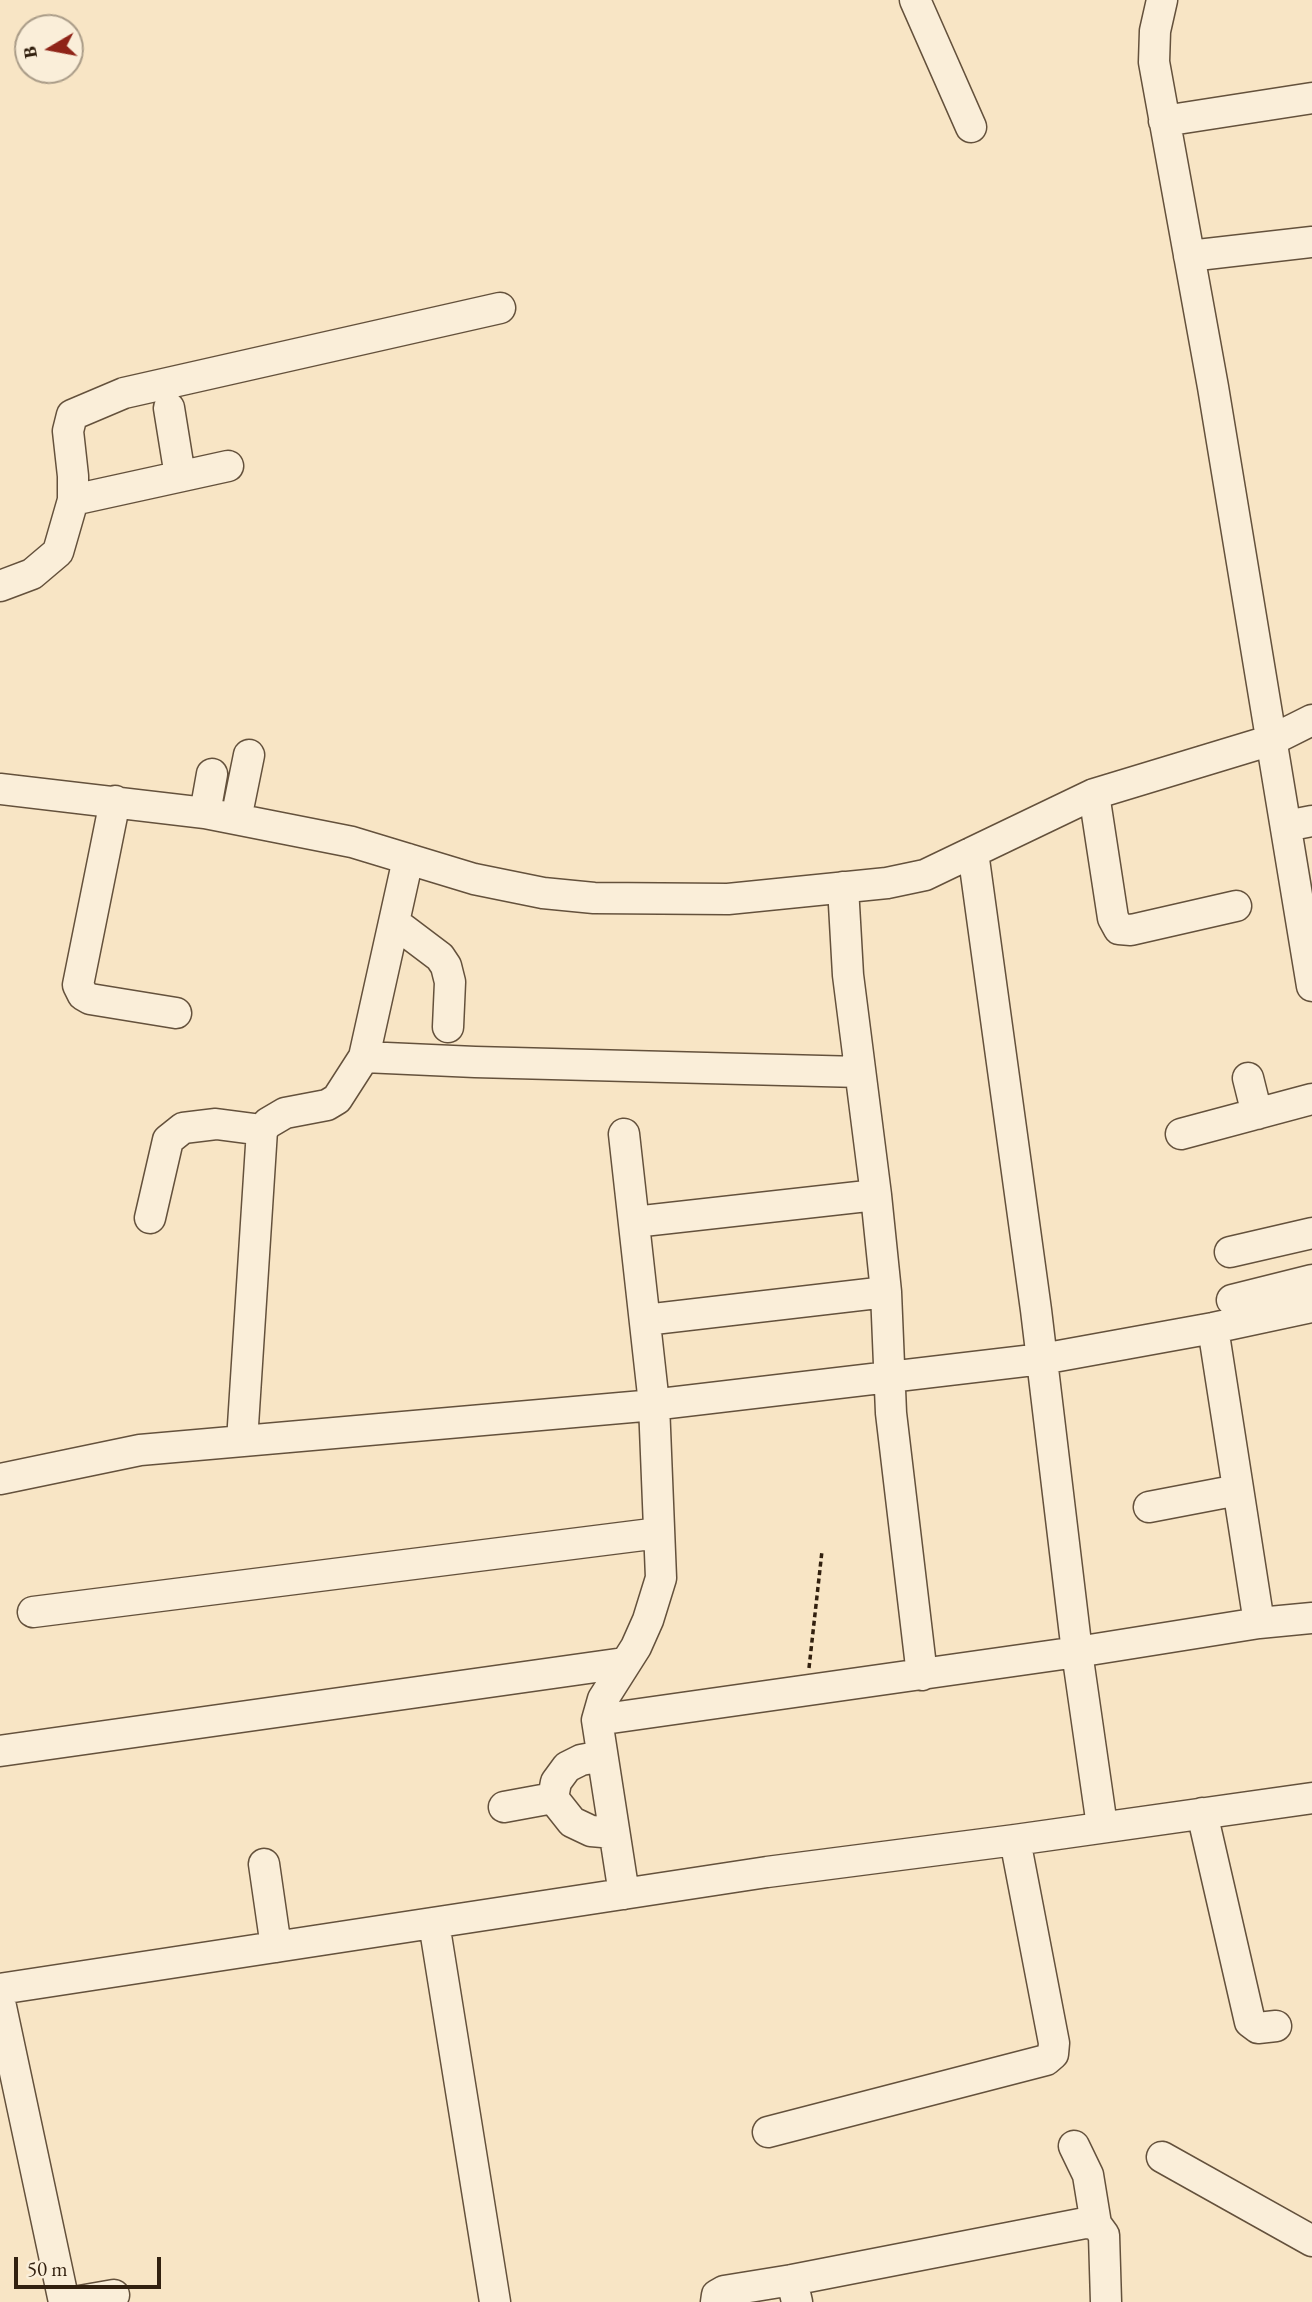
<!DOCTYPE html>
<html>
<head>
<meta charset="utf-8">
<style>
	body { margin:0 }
	#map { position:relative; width:1312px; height:2302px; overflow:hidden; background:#f8e5c5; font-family:"EB Garamond",serif }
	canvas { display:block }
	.north { position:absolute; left:14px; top:14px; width:70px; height:70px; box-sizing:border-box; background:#faeed9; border:2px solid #aa9c88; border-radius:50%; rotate:260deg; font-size:19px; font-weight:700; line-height:28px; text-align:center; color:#32200f }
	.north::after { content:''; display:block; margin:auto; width:24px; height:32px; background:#8f2418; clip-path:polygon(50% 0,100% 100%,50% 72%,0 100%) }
	.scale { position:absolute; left:14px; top:2257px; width:147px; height:32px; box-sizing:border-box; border:4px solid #32200f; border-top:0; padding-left:9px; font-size:21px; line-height:24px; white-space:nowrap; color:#32200f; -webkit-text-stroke:5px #faeed9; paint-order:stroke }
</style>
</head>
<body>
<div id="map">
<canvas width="1312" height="2302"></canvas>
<div class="north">B</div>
<div class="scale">50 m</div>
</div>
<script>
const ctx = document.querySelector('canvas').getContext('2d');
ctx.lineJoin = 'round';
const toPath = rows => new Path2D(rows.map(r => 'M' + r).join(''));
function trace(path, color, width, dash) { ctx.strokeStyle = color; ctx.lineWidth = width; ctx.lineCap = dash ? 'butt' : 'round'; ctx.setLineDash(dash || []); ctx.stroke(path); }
const minor = toPath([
	[915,0,971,127],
	[1162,0,1155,31,1154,62,1213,387,1312,986],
	[1164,121,1312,98],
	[1189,256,1312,242],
	[169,408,180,476],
	[73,500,228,466],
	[0,586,32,574,58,552,73,500,73,476,68,431,72,415,124,393,500,308],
	[0,789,205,813,352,842,474,879,543,893,594,898,728,899,887,883,925,875,1094,794,1272,740,1312,720],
	[1094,794,1113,918,1119,929,1131,930,1236,906],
	[115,801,78,985,83,995,90,999,176,1013],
	[205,813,212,774],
	[236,819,249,755],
	[1286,826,1312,821],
	[973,852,1036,1310,1077,1652,1102,1826],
	[843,887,848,975,876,1195,886,1292,891,1413,922,1675],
	[395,923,440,957,446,966,450,982,448,1027],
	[364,1057,408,859],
	[1248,1078,1257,1114],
	[1181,1134,1312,1099],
	[150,1218,168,1140,183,1128,216,1124,262,1130],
	[634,1222,876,1195],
	[1230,1252,1312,1233],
	[1232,1300,1312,1280],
	[645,1320,886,1292],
	[1213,1328,1259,1623],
	[242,1441,262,1130,268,1123,285,1113,327,1105,337,1099,364,1057,475,1062,860,1072],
	[0,1479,140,1450,643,1406,1042,1359,1213,1328,1312,1307],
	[1149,1507,1238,1490],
	[33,1612,659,1533],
	[597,1720,1077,1652,1259,1623,1312,1618],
	[0,1751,624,1663],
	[553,1798,572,1822,591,1831,614,1833],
	[504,1807,553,1798,556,1782,567,1767,581,1760,602,1756],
	[1202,1813,1250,2022,1258,2028,1276,2026],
	[264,1864,276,1947],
	[624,1894,597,1720,603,1699,636,1647,648,1620,661,1578,654,1404,624,1134],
	[434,1923,495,2302],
	[0,1989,767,1872,1015,1840,1312,1798],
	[0,2002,64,2302],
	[768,2132,1046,2060,1053,2054,1054,2043,1015,1840],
	[1074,2146,1088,2175,1096,2224],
	[1162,2157,1312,2241],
	[74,2302,114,2295],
	[716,2302,717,2295,724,2291,792,2280],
	[797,2302,792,2280,1085,2223,1096,2224,1104,2235,1106,2302]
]);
trace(minor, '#64513c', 33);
trace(toPath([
	[809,1668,822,1551]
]), '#32200f', 3.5, [5, 3.5]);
trace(minor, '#faeed9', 30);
</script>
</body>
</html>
